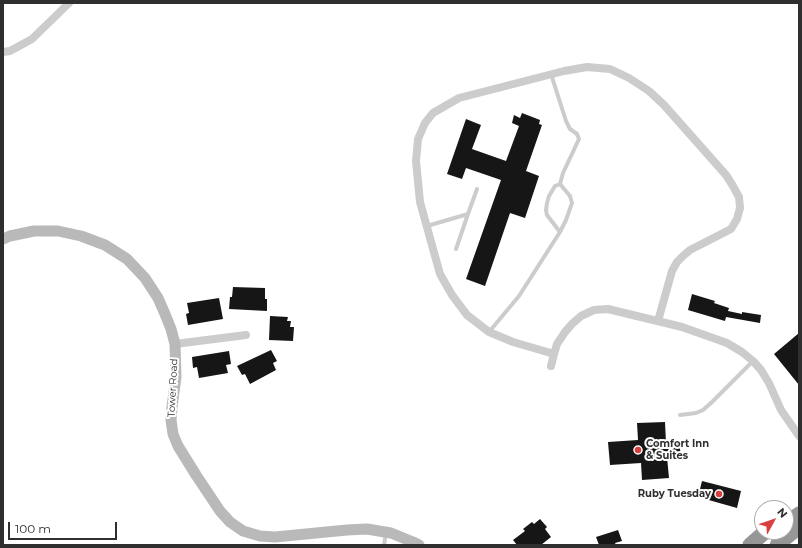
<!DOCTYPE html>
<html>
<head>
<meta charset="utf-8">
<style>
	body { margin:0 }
	#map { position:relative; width:802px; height:548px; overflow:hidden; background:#fff; font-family:Montserrat,sans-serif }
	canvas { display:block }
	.frame { position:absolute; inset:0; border:4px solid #2f2f2f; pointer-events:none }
	.north { position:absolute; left:754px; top:500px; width:40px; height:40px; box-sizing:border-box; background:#fff; border:1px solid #acacac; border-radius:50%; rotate:50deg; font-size:11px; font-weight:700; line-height:16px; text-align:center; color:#2f2f2f }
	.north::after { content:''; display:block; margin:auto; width:14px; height:18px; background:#d83f3f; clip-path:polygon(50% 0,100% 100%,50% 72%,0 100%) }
	.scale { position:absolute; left:8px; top:522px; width:109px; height:18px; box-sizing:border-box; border:2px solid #2f2f2f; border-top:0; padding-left:5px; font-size:12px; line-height:14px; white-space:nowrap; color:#2f2f2f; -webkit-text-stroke:3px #fff; paint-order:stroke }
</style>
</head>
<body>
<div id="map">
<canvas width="802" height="548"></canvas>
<div class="frame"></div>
<div class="north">N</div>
<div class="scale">100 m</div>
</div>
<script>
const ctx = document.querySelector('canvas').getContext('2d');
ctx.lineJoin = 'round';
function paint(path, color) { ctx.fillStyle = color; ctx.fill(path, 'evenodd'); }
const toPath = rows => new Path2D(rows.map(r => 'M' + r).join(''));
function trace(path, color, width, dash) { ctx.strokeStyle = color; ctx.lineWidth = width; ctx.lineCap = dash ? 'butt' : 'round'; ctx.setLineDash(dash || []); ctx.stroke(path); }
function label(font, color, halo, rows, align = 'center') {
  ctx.font = font + ' Montserrat,sans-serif'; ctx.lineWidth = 4; ctx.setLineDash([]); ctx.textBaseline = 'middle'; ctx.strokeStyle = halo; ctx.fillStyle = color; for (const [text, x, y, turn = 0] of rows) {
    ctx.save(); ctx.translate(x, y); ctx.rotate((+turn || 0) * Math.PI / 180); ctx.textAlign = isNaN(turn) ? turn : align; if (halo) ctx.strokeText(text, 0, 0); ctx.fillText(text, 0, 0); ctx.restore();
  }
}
paint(toPath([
	[522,113,540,120,539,124,542,125,526,171,539,176,525,218,510,213,485,286,466,279,501,180,466,168,462,179,447,174,466,119,481,125,472,149,506,161,519,126,512,123,514,115,520,118],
	[233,287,265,288,265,299,267,299,267,311,229,309,230,297,232,297],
	[692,294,715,301,714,303,729,308,728,311,742,314,742,312,761,315,760,323,726,317,725,321,688,310],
	[219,298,223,319,188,325,186,314,189,313,187,303],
	[270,316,288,317,287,321,291,321,290,327,294,327,293,341,269,340],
	[799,333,799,385,774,354],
	[271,350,277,361,273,363,276,370,250,384,245,374,242,375,237,366],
	[229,351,231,364,226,365,228,373,199,378,197,367,193,368,192,357],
	[665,422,666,443,679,442,681,456,667,457,669,478,642,480,641,463,610,465,608,442,638,440,637,423],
	[702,481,741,491,737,508,698,497],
	[540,519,547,527,545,529,551,537,541,545,517,545,513,540,525,531,523,529,532,522,534,524],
	[618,530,622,541,615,543,616,545,599,545,596,537]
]), '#161616');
trace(toPath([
	[427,226,468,214,477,189],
	[560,232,566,220,572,203,570,196,560,184],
	[456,249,468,214],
	[489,332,519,296,560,232,547,215,546,210,547,203,549,196,555,186,560,184,563,173,579,139,577,134,570,129,566,121,551,74],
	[680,415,696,413,703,410,712,402,753,361],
	[384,545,386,533]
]), '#ccc', 4);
trace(toPath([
	[3,52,10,51,32,39,69,3],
	[175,344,246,335],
	[554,354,513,342,489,332,467,315,452,295,440,274,420,202,416,161,418,139,425,123,433,113,459,98,564,71,587,67,610,69,629,78,649,91,664,105,726,175,733,186,739,197,740,208,737,219,731,229,690,250,683,256,677,262,672,271,658,321],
	[551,366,554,354,557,344,565,332,572,324,581,316,594,310,608,309,682,327,727,343,742,352,753,361,761,370,769,383,781,410,799,436]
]), '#ccc', 8);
trace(toPath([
	[3,239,10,236,34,231,58,231,81,236,105,245,127,259,145,278,158,298,165,314,171,329,175,344,176,377,172,407,171,420,173,434,178,446,196,475,220,511,230,522,243,531,260,536,275,537,347,530,367,529,391,533,413,542,419,545]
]), '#b9b9b9', 11);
trace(toPath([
	[786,527,792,519,799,514],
	[750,545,765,532],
	[777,545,799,527]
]), '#969696', 15);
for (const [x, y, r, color] of [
	[638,450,4,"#d83f3f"],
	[719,494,4,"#d83f3f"]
]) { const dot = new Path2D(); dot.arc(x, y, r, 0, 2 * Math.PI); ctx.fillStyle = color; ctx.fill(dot); trace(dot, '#fff', 1.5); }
label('10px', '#2f2f2f', '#fff', [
	["Tower Road",173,388,-87]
]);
label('bold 10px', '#2f2f2f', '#fff', [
	["Comfort Inn",646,444],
	["& Suites",646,456],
	["Ruby Tuesday",711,494,"right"]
], 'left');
</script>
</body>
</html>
